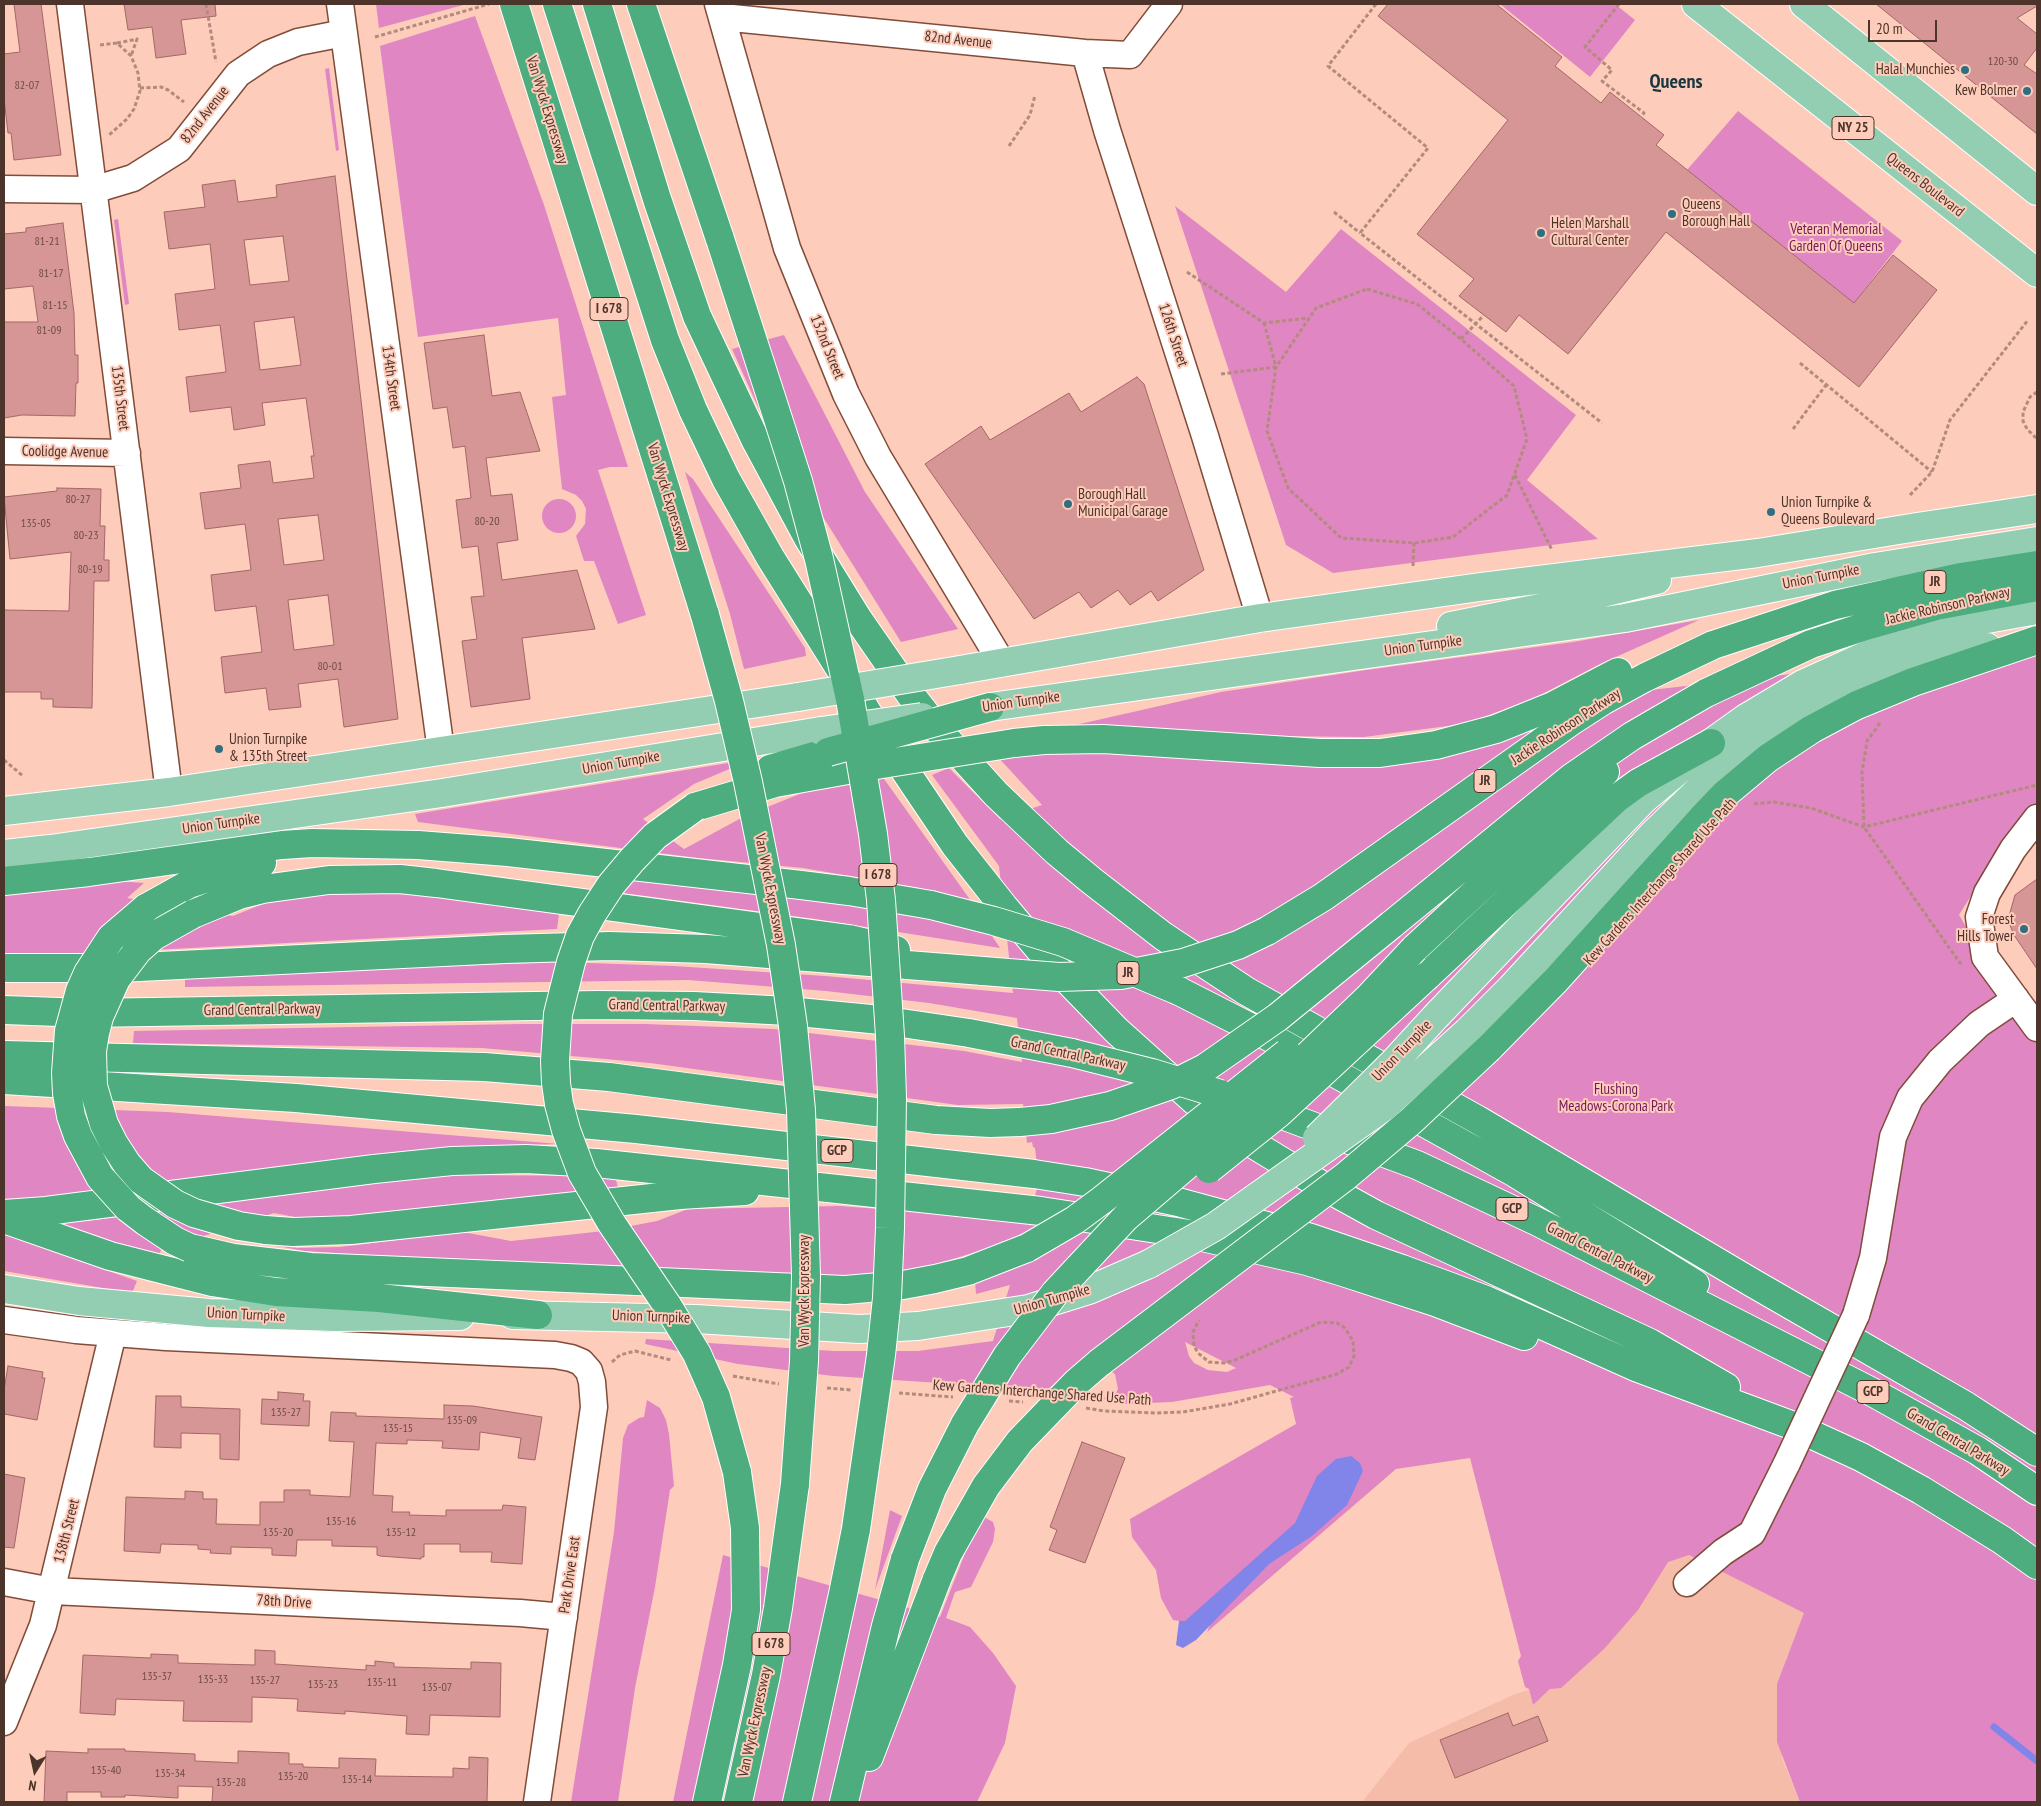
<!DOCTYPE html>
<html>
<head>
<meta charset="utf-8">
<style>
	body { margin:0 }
	#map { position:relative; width:2041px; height:1806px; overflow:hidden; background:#feccba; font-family:"PT Sans Narrow",sans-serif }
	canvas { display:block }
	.frame { position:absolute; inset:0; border:5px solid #4d342b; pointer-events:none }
	.north { position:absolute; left:10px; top:1746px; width:50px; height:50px; -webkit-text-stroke:4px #feccba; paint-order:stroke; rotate:190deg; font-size:14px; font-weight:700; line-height:20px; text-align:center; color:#4d342b }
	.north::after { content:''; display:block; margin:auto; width:18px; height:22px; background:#4d342b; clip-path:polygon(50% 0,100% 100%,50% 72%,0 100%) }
	.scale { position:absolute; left:1868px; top:20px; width:69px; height:22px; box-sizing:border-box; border:2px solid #4d342b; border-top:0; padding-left:6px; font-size:15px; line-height:18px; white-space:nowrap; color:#4d342b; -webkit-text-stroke:4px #feccba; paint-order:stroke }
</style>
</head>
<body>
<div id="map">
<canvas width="2041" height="1806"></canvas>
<div class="frame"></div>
<div class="north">N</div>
<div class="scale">20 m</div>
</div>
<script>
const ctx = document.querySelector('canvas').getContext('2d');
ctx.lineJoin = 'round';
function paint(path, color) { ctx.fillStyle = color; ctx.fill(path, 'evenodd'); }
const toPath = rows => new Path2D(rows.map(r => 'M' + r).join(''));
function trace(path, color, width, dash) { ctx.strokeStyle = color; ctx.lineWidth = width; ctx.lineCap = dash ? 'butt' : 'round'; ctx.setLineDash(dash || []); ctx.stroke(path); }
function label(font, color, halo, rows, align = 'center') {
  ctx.font = font + ' "PT Sans Narrow",sans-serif'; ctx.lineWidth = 4; ctx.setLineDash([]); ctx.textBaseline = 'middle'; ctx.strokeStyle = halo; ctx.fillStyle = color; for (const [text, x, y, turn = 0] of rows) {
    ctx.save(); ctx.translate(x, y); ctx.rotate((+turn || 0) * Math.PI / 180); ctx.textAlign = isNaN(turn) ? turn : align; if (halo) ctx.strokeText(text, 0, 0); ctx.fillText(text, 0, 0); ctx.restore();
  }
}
paint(toPath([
	[1661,1541,1807,1614,1786,1659,1782,1759,1800,1802,1362,1802,1409,1743,1515,1694,1529,1690,1533,1705,1606,1639]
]), '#f4bca9');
paint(toPath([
	[376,4,467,4,379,28],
	[1500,4,1615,4,1635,20,1590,77],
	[475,16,544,205,628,467,610,467,598,470,646,615,618,624,594,561,584,561,576,536,585,524,586,509,582,501,576,495,562,489,552,397,566,395,558,318,418,337,380,46],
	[329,68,339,150,336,151,325,69],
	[1738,111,1902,241,1854,303,1687,170],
	[1175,206,1286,292,1341,229,1576,415,1527,480,1598,539,1333,573,1286,545],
	[118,219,129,304,125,305,114,220],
	[784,335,865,492,958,629,901,642,767,427,732,349],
	[685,472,693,479,805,648,806,656,744,669,730,614],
	'542 516a17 17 0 1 1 34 0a17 17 0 1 1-34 0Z',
	[1699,620,1600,664,1529,701,1463,724,1364,737,1263,736,1124,726,1071,726,1221,692,1366,670,1573,642],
	[2037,646,2037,805,2002,846,1959,915,2037,1044,2037,1802,1800,1802,1777,1742,1777,1684,1804,1613,1689,1555,1668,1562,1638,1610,1604,1649,1561,1688,1550,1689,1533,1705,1529,1689,1525,1687,1518,1661,1521,1656,1470,1458,1396,1469,1207,1632,1228,1584,1185,1622,1173,1620,1161,1598,1156,1570,1132,1537,1130,1519,1296,1424,1290,1398,1294,1397,1270,1385,1172,1402,1124,1404,1110,1402,1103,1398,1114,1397,1118,1389,1115,1374,1088,1355,1047,1390,833,1376,738,1364,645,1344,646,1339,834,1351,918,1351,993,1341,1010,1285,976,1294,975,1281,1019,1252,992,1247,927,1267,839,1278,363,1255,304,1251,278,1246,298,1248,340,1247,463,1232,511,1241,604,1231,657,1221,688,1209,840,1206,984,1217,1027,1223,1039,1182,1035,1148,1033,1147,1032,1142,1027,1143,1023,1104,958,1105,650,1063,482,1048,133,1043,134,1031,521,1024,645,1024,774,1029,964,1051,1022,1062,1017,1018,929,1003,826,991,688,980,185,987,185,976,561,962,674,966,825,976,1013,993,999,866,932,775,949,768,1000,819,1042,805,997,756,1056,751,1126,754,1448,740,1642,691],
	[1185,1342,1236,1368,1227,1372,1208,1370,1194,1363,1189,1356],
	[753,759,694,784,643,819,684,849,745,816,807,791,882,776,971,901,919,888,803,868,698,858,418,822,415,814],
	[607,877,708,886,828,900,932,917,988,930,1000,948,815,919,601,890],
	[116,881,144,883,127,898,233,916,265,903,335,892,425,895,559,914,557,929,37,956,4,953,4,890],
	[4,1106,168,1112,559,1144,462,1147,38,1201,4,1200],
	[442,1175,615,1176,618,1188,363,1215,300,1218,274,1213,161,1250,158,1257,85,1236,63,1255,137,1281,132,1293,4,1271,4,1226,87,1221],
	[647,1400,660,1408,666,1420,669,1434,674,1486,670,1490,655,1587,635,1688,618,1802,571,1802,614,1532,623,1438,628,1425,639,1418,644,1417],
	[890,1510,902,1516,875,1590],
	[984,1517,993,1522,995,1529,993,1542,971,1587,955,1592,946,1618,970,1627,993,1653,1016,1686,1005,1743,977,1802,673,1802,723,1555,940,1617,977,1523]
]), '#e086c3');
paint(toPath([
	[1351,1456,1360,1463,1363,1471,1347,1505,1312,1536,1269,1564,1196,1640,1183,1648,1176,1645,1179,1621,1185,1621,1295,1523,1317,1476,1336,1459]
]), '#8184e8');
trace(toPath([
	[1994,1727,2037,1761]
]), '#8184e8', 7);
const building = toPath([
	[14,4,41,4,61,155,14,160,11,133,8,133,4,99,4,54,20,52,14,4],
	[124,4,215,4,216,16,181,20,186,54,156,58,152,27,128,30,124,4],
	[1388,4,1496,4,1562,57,1555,66,1601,103,1610,92,1664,135,1656,145,1854,303,1893,255,1937,290,1859,387,1666,232,1568,354,1519,315,1506,332,1459,296,1474,279,1417,234,1508,120,1378,16,1388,4],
	[1876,4,2037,4,2037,6,2017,18,2037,34,2037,48,2024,65,2037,74,2037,134,1876,4],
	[335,176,398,719,344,727,338,679,298,684,301,707,269,710,266,688,225,693,221,657,262,652,256,606,215,611,211,575,251,570,245,524,205,529,200,493,241,488,238,465,270,461,273,483,314,478,311,456,314,456,306,398,262,403,265,425,234,430,231,407,190,412,186,377,226,372,220,325,179,330,175,294,215,289,210,244,169,249,164,212,205,207,202,185,235,180,238,202,277,197,276,185,335,176],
	[283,236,289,281,250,285,244,240,283,236],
	[294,317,301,365,260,370,254,322,294,317],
	[318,515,324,560,284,565,278,519,318,515],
	[328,595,334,645,294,650,288,600,328,595],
	[63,223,74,313,75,355,78,355,78,383,76,383,75,416,22,415,4,418,4,322,38,322,33,286,4,289,4,234,26,232,26,228,63,223],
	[484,335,492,396,520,392,540,451,486,458,491,496,512,494,518,540,497,543,502,580,577,570,595,629,522,638,530,699,471,707,462,641,477,639,471,597,484,596,478,546,462,548,456,500,471,498,465,446,453,448,447,407,433,409,424,343,484,335],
	[1137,377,1144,384,1204,570,1158,601,1151,591,1130,605,1118,590,1091,608,1079,592,1034,619,925,464,981,426,990,440,1069,393,1081,412,1137,377],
	[57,488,101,489,100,526,105,526,104,560,109,560,109,581,94,581,92,708,53,707,53,699,41,699,41,692,4,692,4,610,69,611,71,552,10,559,4,497,57,491,57,488],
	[2037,879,2037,969,2014,935,2009,923,2009,916,2015,895,2037,879],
	[8,1366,43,1372,42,1378,45,1378,37,1420,4,1414,4,1390,8,1366],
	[278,1392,304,1394,303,1401,310,1401,309,1426,261,1424,262,1399,278,1400,278,1392],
	[156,1396,181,1396,181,1407,240,1409,239,1460,220,1459,220,1434,181,1433,181,1448,154,1447,156,1396],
	[444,1405,473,1406,542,1417,535,1460,518,1458,521,1438,480,1432,479,1450,442,1448,443,1441,407,1440,407,1444,376,1443,373,1495,393,1496,392,1512,410,1512,409,1515,446,1516,446,1510,502,1510,503,1505,526,1507,522,1564,491,1562,492,1552,460,1552,460,1544,424,1544,424,1557,421,1557,421,1559,380,1556,377,1555,377,1547,332,1546,332,1540,297,1540,296,1556,272,1555,272,1548,231,1547,231,1554,210,1553,211,1550,198,1549,198,1545,161,1544,160,1553,124,1551,126,1497,185,1499,185,1491,203,1492,203,1499,217,1499,216,1524,260,1525,260,1502,284,1502,284,1490,310,1490,310,1495,350,1497,354,1442,329,1441,331,1412,356,1413,356,1416,444,1419,444,1405],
	[1082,1442,1125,1458,1085,1563,1049,1550,1057,1530,1050,1527,1082,1442],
	[4,1474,25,1478,14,1548,4,1547,4,1474],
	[255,1650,275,1651,275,1664,366,1670,366,1665,375,1666,375,1661,394,1663,394,1667,471,1669,471,1662,501,1663,500,1717,430,1715,429,1735,406,1734,407,1716,345,1711,345,1714,297,1711,298,1699,252,1697,252,1722,183,1721,184,1701,116,1699,115,1715,80,1713,83,1655,151,1658,151,1654,178,1655,178,1663,255,1665,255,1650],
	[1508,1713,1513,1726,1538,1716,1548,1741,1455,1778,1440,1740,1508,1713],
	[88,1749,125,1749,125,1751,195,1754,195,1761,238,1763,238,1751,289,1753,289,1764,303,1764,303,1767,339,1768,339,1758,376,1759,375,1776,453,1777,453,1768,469,1769,469,1757,488,1758,487,1802,212,1802,213,1787,178,1786,178,1798,125,1795,125,1797,101,1797,101,1792,67,1792,67,1802,44,1802,46,1751,88,1753,88,1749]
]);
paint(building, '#d69695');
trace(building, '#a36766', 1);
const minor = toPath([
	[70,4,169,792],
	[340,4,441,751],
	[718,4,787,248,846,394,878,457,1002,663],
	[722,17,1085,53,1130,55,1169,4],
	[1085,53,1107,130,1205,436,1260,618],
	[4,189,93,190,133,178,179,149,238,74,268,54,298,42,344,33],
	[4,451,127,453],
	[2037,818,2013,849,1987,893,1979,917,1985,957,2037,1028],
	[1856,1315,1873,1258,1893,1137,1910,1098,1940,1061,1979,1024,2016,999],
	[4,1320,76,1330,166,1337,555,1355,571,1358,581,1362,589,1371,592,1382,594,1407,537,1802],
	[4,1582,52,1591,520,1613,564,1617],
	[1687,1583,1723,1552,1752,1533,1787,1463],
	[4,1722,43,1625,113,1333]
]);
const major = toPath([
	[1696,4,2037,273],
	[1804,4,2037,191],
	[1451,626,1540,608,1657,580],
	[960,670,1260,618,1480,587,1758,553,1917,527,2037,509],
	[990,707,1625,618,1875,567,2037,541],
	[4,811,169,792,798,697],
	[4,854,50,849,442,793,821,731],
	[1438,1014,1643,800,1711,743,1746,718,1803,684,1867,655,1937,630,1976,621,2037,610],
	[1467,1032,1511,988,1653,834,1712,777,1742,754,1807,712,1871,681,1943,656,1987,647],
	[4,1289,79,1301,209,1313,336,1317,460,1316],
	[513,1315,696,1319,859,1329,918,1326,1028,1309,1089,1290,1149,1264]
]);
const highway = toPath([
	[514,4,705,615],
	[557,4,665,340,693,410,726,479,770,557,887,744,955,845,1004,907,1051,963,1117,1031,1195,1101,1240,1136,1309,1178,1376,1215,1650,1343,1726,1387],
	[597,4,657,199,697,316,756,441,808,538,858,619,910,694,939,731,996,794,1057,852,1092,881,1163,936,1246,991,1478,1120,1751,1282,1966,1406,2037,1452],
	[641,4,720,239],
	[1014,743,1044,740,1103,739,1320,753,1380,753,1436,745,1496,729,1553,706,1618,672],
	[770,769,828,752],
	[695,807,775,783,870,766],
	[4,881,89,872,282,845,312,843,418,845,508,852,801,885,849,891,931,905],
	[146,908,189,884,239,868,262,863],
	[193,914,239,895,263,889,329,880,400,879,436,883,849,939,896,950],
	[1391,925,1571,778,1632,736,1706,693,1811,644,1869,625,1936,606,2037,587],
	[1267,931,1323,897,1570,722,1604,700,1644,678,1713,645,1835,605,1961,577,2037,565],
	[1414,949,1605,772],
	[4,968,119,968,504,949,610,946,706,949,983,971],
	[1427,976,1616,799,1638,783,1711,743],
	[1179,991,1279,1042,1515,1173,1695,1284],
	[4,1010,86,1013,598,1005,694,1006,788,1011,881,1020,969,1033,1072,1053],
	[1489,1048,1556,980,1702,818,1725,794,1768,758,1812,729,1857,705,1913,682,2037,640],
	[4,1055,484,1067,609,1077,936,1120,990,1123,1020,1122],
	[4,1080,296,1098,636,1129,1034,1174,1085,1182,1178,1202,1311,1238,1402,1269,1486,1300,1638,1368,1791,1425,1861,1457,1921,1490,2002,1540,2037,1565],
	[1258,1106,1417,1165,1536,1221,1874,1393,1978,1451,2037,1491],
	[4,1214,46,1211,374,1169,452,1161,526,1159,596,1163,1041,1211,1189,1234,1307,1261,1343,1272,1435,1302,1524,1336],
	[4,1219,110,1256,212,1282,276,1292,379,1298,538,1315],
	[265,1230,293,1232,351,1230,680,1195,745,1191],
	[190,1248,233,1258,311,1267,845,1290,903,1285,935,1279,968,1271,1027,1248],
	[869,1757,937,1579],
	[707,1802,737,1665,746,1610,745,1528,737,1472],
	[738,1802,766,1675,778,1608,795,1484],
	[797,1802,843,1594,856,1529],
	[844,1802,886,1626,905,1559]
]);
trace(minor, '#814c39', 29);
trace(major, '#fff', 30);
trace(highway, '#fff', 30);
trace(toPath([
	[206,4,216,62],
	[1376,4,1328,66,1428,148,1360,233,1602,423],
	[1619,4,1585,47,1612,70,1602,81,1644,113,1641,117],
	[375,37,489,4],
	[117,43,137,39,131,56],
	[100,45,117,43,131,56,138,73,140,91,134,109,127,119,109,135],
	[140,88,161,87,168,90,184,102],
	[1009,146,1030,115,1035,95],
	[1334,212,1360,233],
	[1187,272,1264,323,1309,318],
	[1367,289,1417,304,1461,339,1514,386,1527,439,1507,495,1453,537,1414,543,1341,538,1288,488,1267,431,1276,367,1316,308,1367,289],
	[1461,339,1484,315],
	[1800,363,1932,472],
	[1221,374,1276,367,1264,323],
	[2037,392,2030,397,2023,412,2023,421,2027,429,2037,439],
	[1793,429,1826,385],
	[1515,475,1552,550],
	[1910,495,1932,472,1950,420,2028,320],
	[1413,566,1414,543],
	[1880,723,1867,741,1862,772,1864,827,1960,963,1962,963],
	[4,760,23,776],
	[1754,804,1774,802,1811,808,1864,827,2037,785],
	[612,1362,620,1355,635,1351,671,1360],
	[733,1376,779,1384],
	[827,1388,851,1390],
	[899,1393,953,1397],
	[1009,1401,1023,1402],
	[1086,1408,1104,1411,1158,1413,1183,1412,1230,1404,1337,1374,1349,1367,1354,1356,1353,1341,1345,1328,1337,1323,1321,1322,1235,1360,1224,1363,1209,1362,1198,1353,1194,1346,1193,1332,1199,1320]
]), '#b38b7d', 3, [4, 2.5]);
trace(minor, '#fff', 26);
trace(major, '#94ceb2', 28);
trace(highway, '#4dad7f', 28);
const minorBridge = toPath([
	[1787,1463,1856,1315]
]);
const majorBridge = toPath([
	[798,697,960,670],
	[821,731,922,717],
	[1317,1138,1393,1063,1438,1014],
	[1149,1264,1216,1226,1385,1106,1467,1032]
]);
const highwayBridge = toPath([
	[720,239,772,400,798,481,819,559,850,699,873,834,881,900,890,1036,892,1098,890,1228,887,1298,881,1355,856,1529],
	[705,615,729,701,748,782,781,945,793,1026,801,1110,806,1276,804,1361,795,1484],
	[828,752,990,707],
	[870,766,1014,743],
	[695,807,655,836,632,860,611,885,592,914,580,936,571,962,558,1014,555,1061,556,1083,559,1104,566,1130,582,1173,612,1224,667,1305,697,1354,716,1397,737,1472],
	[931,905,994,921,1063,942,1179,991],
	[146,908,111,938,88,973,80,991,69,1031,66,1073,67,1093,71,1116,78,1136,100,1177,128,1208,145,1221,175,1241,190,1248],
	[193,914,154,936,138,950,116,979,99,1017,95,1033,92,1051,93,1086,104,1124,114,1144,127,1164,141,1180,175,1204,194,1213,239,1226,265,1230],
	[983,971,1059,977,1121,975,1183,963,1238,945,1267,931],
	[1072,1053,1152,1073,1220,1094],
	[1020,1122,1051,1119,1110,1106,1171,1085,1205,1068,1278,1017,1391,925],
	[1209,1169,1279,1113,1427,976],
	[1027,1248,1075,1220,1102,1200,1287,1053],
	[905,1559,932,1489,965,1424,1007,1356,1055,1293,1126,1217,1250,1111,1369,997,1414,949],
	[937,1579,948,1553,986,1486,1020,1441,1077,1382,1099,1363,1346,1176,1411,1121,1489,1048]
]);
trace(minorBridge, '#814c39', 29, []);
trace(majorBridge, '#fff', 30, []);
trace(highwayBridge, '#fff', 30, []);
trace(minorBridge, '#fff', 26);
trace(majorBridge, '#94ceb2', 28);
trace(highwayBridge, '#4dad7f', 28);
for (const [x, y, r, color] of [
	[1965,70,5,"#2e6f82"],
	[2027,91,5,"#2e6f82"],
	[1672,214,5,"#2e6f82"],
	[1541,233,5,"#2e6f82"],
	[1068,504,5,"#2e6f82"],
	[1771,512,5,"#2e6f82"],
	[219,749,5,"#2e6f82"],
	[2024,929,5,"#2e6f82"]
]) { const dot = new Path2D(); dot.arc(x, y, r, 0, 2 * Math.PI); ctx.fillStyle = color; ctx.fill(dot); trace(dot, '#feccba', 2); }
label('12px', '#6f4c46', null, [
	["120-30",2003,62],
	["82-07",27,86],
	["81-21",47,242],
	["81-17",51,274],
	["81-15",55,306],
	["81-09",49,331],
	["80-27",78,500],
	["80-20",487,522],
	["135-05",36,524],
	["80-23",86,536],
	["80-19",90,570],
	["80-01",330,667],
	["135-27",286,1413],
	["135-09",462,1421],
	["135-15",398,1429],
	["135-16",341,1522],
	["135-20",278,1533],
	["135-12",401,1533],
	["135-37",157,1677],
	["135-33",213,1680],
	["135-27",265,1681],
	["135-11",382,1683],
	["135-23",323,1685],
	["135-07",437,1688],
	["135-40",106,1771],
	["135-34",170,1774],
	["135-20",293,1777],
	["135-14",357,1780],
	["135-28",231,1783]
]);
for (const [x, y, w] of [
	[1853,128,42],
	[609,309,38],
	[1935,582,22],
	[1485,781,22],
	[878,875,38],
	[1128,973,22],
	[837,1151,32],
	[1512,1209,32],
	[1873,1392,32],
	[771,1644,38]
]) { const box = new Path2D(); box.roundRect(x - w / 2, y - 11.5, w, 23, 4); ctx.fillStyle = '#feccba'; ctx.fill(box); trace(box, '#4d342b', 1); }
label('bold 14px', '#4d342b', null, [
	["NY 25",1853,128],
	["I 678",609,309],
	["JR",1935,582],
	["JR",1485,781],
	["I 678",878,875],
	["JR",1128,973],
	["GCP",837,1151],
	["GCP",1512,1209],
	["GCP",1873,1392],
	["I 678",771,1644]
]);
label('15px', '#4d342b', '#feccba', [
	["82nd Avenue",958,40,6],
	["Van Wyck Expressway",547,110,73],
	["82nd Avenue",205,115,-52],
	["Queens Boulevard",1925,185,38],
	["126th Street",1173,335,72],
	["132nd Street",827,347,68],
	["134th Street",391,378,82],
	["135th Street",120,398,83],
	["Coolidge Avenue",65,452,1],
	["Van Wyck Expressway",668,497,73],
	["Union Turnpike",1821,577,-11],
	["Jackie Robinson Parkway",1948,606,-13],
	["Union Turnpike",1423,646,-8],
	["Union Turnpike",1021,702,-8],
	["Jackie Robinson Parkway",1566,727,-33],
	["Union Turnpike",621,763,-10],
	["Union Turnpike",221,824,-8],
	["Kew Gardens Interchange Shared Use Path",1660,882,-48],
	["Van Wyck Expressway",770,889,79],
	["Grand Central Parkway",667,1006,1],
	["Grand Central Parkway",262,1010,-1],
	["Union Turnpike",1402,1051,-46],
	["Grand Central Parkway",1068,1054,12],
	["Grand Central Parkway",1600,1253,27],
	["Van Wyck Expressway",805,1291,-90],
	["Union Turnpike",1052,1300,-16],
	["Union Turnpike",246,1315,3],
	["Union Turnpike",651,1317,2],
	["Kew Gardens Interchange Shared Use Path",1042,1393,4],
	["Grand Central Parkway",1958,1442,31],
	["138th Street",67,1531,-76],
	["Park Drive East",570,1575,-82],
	["78th Drive",284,1602,3],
	["Van Wyck Expressway",755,1722,-78]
]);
label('15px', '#4d342b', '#feccba', [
	["Halal Munchies",1955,70,"right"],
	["Kew Bolmer",2017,91,"right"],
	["Queens",1682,205],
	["Borough Hall",1682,222],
	["Helen Marshall",1551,224],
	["Cultural Center",1551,241],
	["Borough Hall",1078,495],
	["Municipal Garage",1078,512],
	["Union Turnpike &",1781,503],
	["Queens Boulevard",1781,520],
	["Union Turnpike",229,740],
	["& 135th Street",229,757],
	["Forest",2014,920,"right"],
	["Hills Tower",2014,937,"right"]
], 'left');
label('15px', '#721a5c', '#feccba', [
	["Veteran Memorial",1836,230],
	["Garden Of Queens",1836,247],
	["Flushing",1616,1090],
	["Meadows-Corona Park",1616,1107]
]);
label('bold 20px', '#183740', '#feccba', [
	["Queens",1676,82]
]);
</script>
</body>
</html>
